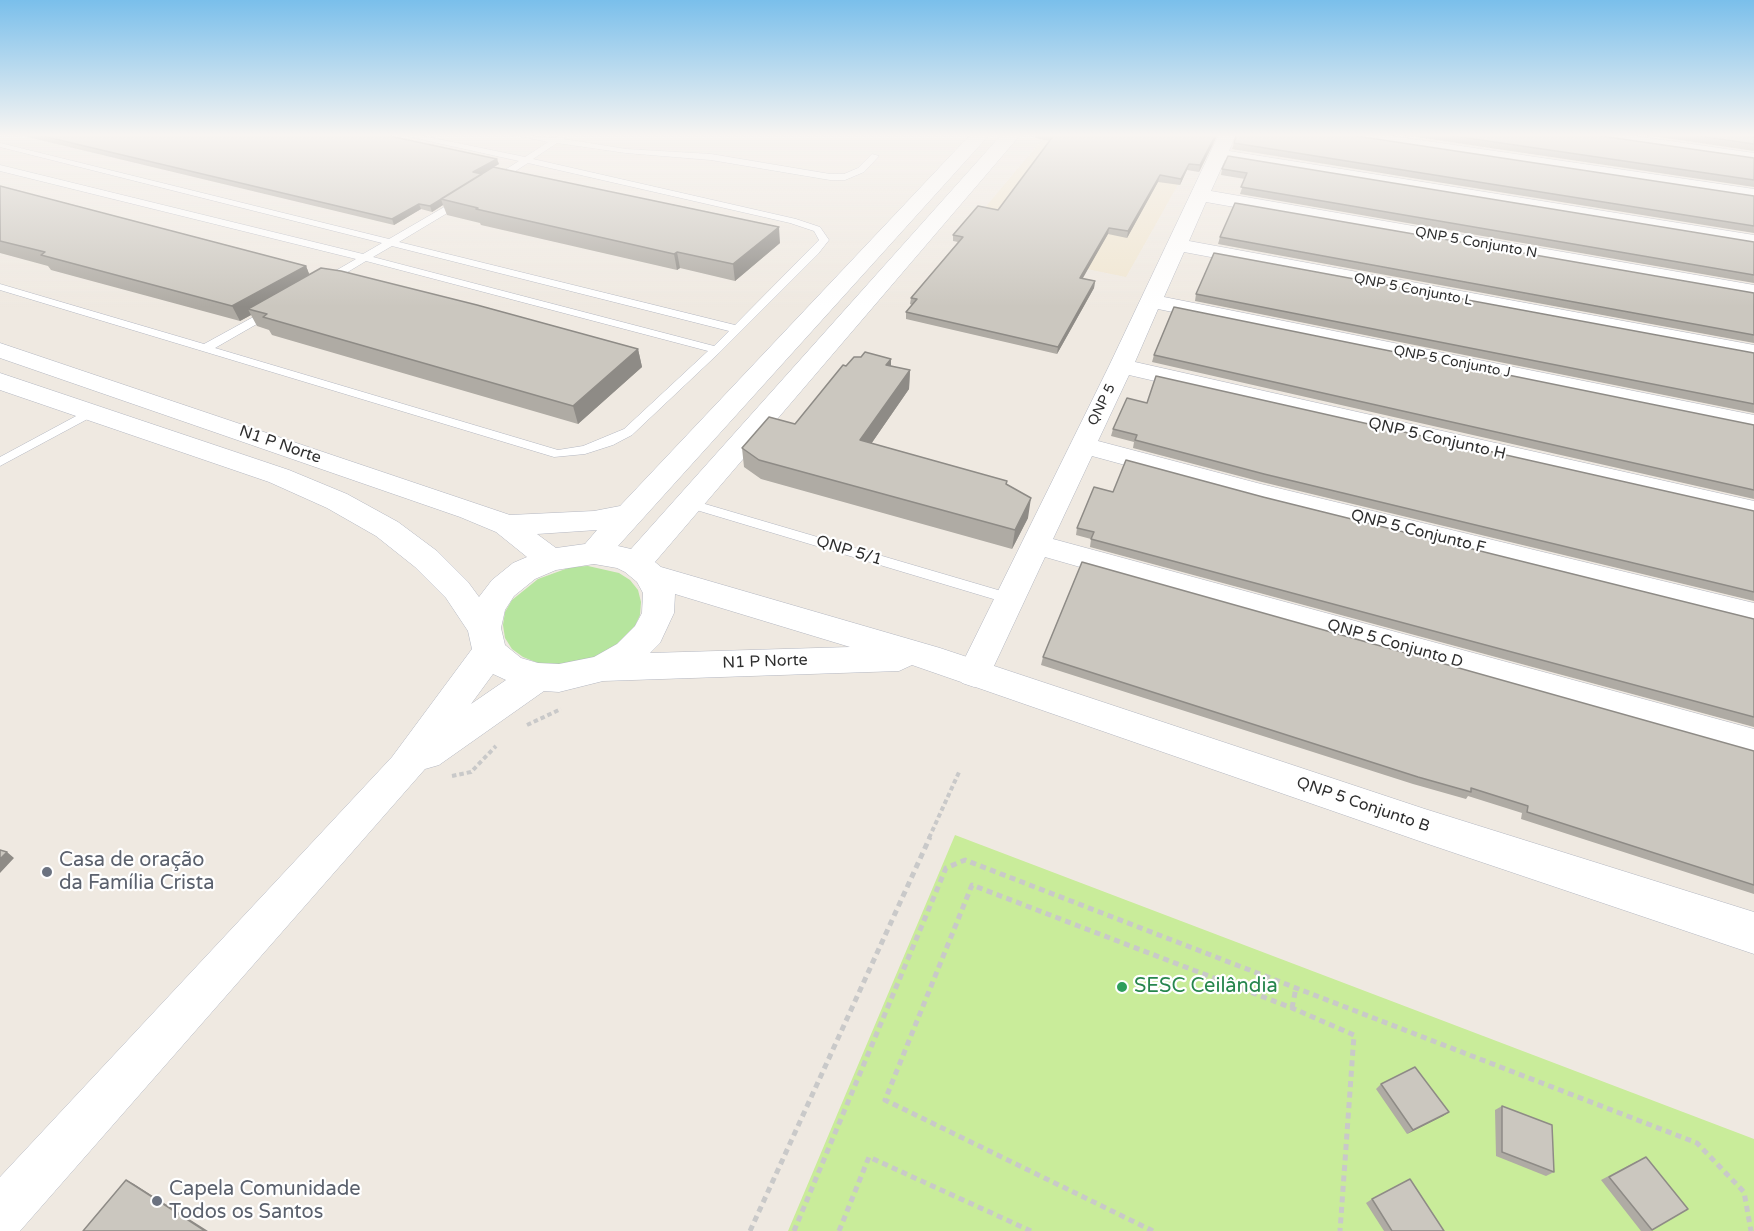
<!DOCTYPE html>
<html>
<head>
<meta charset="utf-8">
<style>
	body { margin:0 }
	canvas { display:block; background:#efe9e1 }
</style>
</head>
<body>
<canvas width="1754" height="1231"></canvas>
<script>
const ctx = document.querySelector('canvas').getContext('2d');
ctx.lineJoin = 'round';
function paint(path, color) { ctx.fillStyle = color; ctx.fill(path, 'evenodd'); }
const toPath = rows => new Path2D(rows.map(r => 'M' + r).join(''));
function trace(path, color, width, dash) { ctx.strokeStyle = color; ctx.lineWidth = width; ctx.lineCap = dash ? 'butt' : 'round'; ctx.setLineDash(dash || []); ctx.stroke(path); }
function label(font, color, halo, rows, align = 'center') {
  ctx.font = font + ' "Varela Round",sans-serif'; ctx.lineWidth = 4.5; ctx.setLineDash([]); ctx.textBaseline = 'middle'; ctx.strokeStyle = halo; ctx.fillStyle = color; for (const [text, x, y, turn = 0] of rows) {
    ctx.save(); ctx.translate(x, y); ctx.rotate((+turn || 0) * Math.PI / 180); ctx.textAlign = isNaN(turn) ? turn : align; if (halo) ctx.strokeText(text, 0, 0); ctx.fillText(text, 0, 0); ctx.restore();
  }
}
paint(toPath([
	[1047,134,1168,134,1203,140,1126,277,956,242]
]), '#f0e6d1');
paint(toPath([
	[588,566,619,573,630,580,638,590,641,602,640,615,634,628,624,640,593,659,555,666,538,663,523,657,512,649,505,638,503,625,505,612,512,600,538,579,571,567]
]), '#b6e59e');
paint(toPath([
	[955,835,1754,1139,1754,1231,788,1231]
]), '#c9ec9a');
const lane = toPath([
	[397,134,414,134,525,157,548,142,509,134,555,138,560,134,570,134,564,139,626,149,711,154,830,174,844,174,858,168,872,154,879,156,864,172,845,180,830,180,711,160,626,153,557,143,533,159,796,219,820,227,829,240,818,254,720,352,632,435,613,445,585,454,554,457,0,290,0,284,204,344,268,309,276,309,276,313,215,348,558,450,583,446,624,429,708,351,366,261,331,282,323,282,323,278,356,259,0,171,0,165,363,254,382,243,0,147,0,143,389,239,458,199,464,199,464,203,399,242,735,325,819,240,814,231,790,223,528,163,495,184,489,184,489,180,519,161,397,134],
	[392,246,729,331,714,346,373,257,392,246],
	[91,408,95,409,95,415,0,466,0,457,91,408],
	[688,499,1015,595,1017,599,1010,604,683,506,681,503,683,500,688,499]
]);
const street = toPath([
	[1219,134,1236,134,1229,151,1754,235,1754,247,1225,160,1211,191,1754,285,1754,299,1206,202,1189,241,1754,345,1754,359,1184,252,1164,297,1754,415,1754,431,1158,309,1135,362,1754,501,1754,519,1129,375,1098,441,1261,484,1754,603,1754,627,1261,502,1092,456,1053,539,1754,729,1754,759,1045,557,986,683,974,687,962,683,957,674,1109,366,1219,134],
	[1335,134,1379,134,1754,189,1754,201,1343,139,1335,134],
	[1577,134,1622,134,1754,153,1754,163,1585,139,1577,134]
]);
const secondary = toPath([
	[971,134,990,134,618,546,631,549,1002,134,1021,134,655,562,661,567,940,648,1425,809,1754,912,1754,954,1425,843,912,665,899,671,603,681,559,692,544,691,439,765,425,769,20,1231,0,1231,0,1177,392,757,472,649,468,631,446,598,415,567,376,536,327,508,269,482,0,390,0,373,289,470,347,494,398,522,437,551,468,582,479,597,492,580,513,563,527,557,496,532,460,517,0,358,0,343,510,515,594,511,620,506,971,134],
	[597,530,585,544,556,548,537,534,597,530],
	[594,564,617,568,625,572,637,582,643,593,642,613,635,626,617,644,594,657,559,664,538,663,521,658,505,645,501,628,505,610,514,596,535,579,556,570,594,564],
	[675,594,850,647,650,653,660,643,674,613,675,594],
	[493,674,506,680,471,704,493,674]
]);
trace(lane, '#b4b7c1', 1);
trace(street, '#b4b7c1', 1);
trace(secondary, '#b4b7c1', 1);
trace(toPath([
	[527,725,561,709],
	[452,776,471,772,496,746],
	[929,838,960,770]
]), '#c9c9c9', 4, [4.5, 3]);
trace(toPath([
	[1292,1008,1296,988],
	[750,1231,930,837],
	[794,1231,946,868,965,860,1697,1143,1744,1192,1751,1231],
	[839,1231,869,1157,1031,1231],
	[1153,1231,885,1100,972,885,1292,1008,1354,1035,1340,1231]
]), '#c9c9c9', 5, [6, 4.5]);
paint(lane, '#fff');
paint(street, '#fff');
paint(secondary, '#fff');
paint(toPath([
	[15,134,380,134,499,164,481,174,780,243,735,281,680,268,677,270,481,225,480,223,447,215,443,205,432,212,421,209,394,225],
	[1035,134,1218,134,1199,172,1187,170,1180,185,1158,182,1127,238,1108,234,1082,278,1095,281,1094,288,1057,354,906,319,906,312,912,305,910,304,911,298,958,242,953,241,953,235,998,210,1050,141,1035,138],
	[1396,134,1587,134,1754,158,1754,187],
	[1639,134,1754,134,1754,151],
	[1234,143,1754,196,1754,233,1232,149],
	[1222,169,1754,242,1754,283,1240,194,1245,179,1221,175],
	[0,186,306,266,309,274,638,349,642,367,578,424,272,335,269,330,257,326,251,315,240,321,51,270,48,266,0,253],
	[1220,237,1754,293,1754,343,1218,244],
	[1196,294,1754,353,1754,413,1195,301],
	[1154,355,1754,425,1754,499,1152,362],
	[846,366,891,366,910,370,909,389,871,444,1007,485,1028,518,1012,549,761,479,744,467,742,448,795,424],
	[1147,403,1754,511,1754,601,1262,482,1133,448,1134,442,1111,436,1113,429],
	[1113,492,1263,497,1754,619,1754,727,1090,547,1091,539,1076,535,1077,528],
	[1043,657,1754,751,1754,894,1521,819,1522,813,1468,796,1466,799,1413,784,1041,665],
	[1381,1084,1449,1112,1443,1116,1407,1134,1376,1089],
	[1502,1106,1554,1172,1546,1176,1496,1156,1495,1110],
	[1637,1161,1652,1230,1651,1231,1641,1231,1601,1180],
	[1372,1199,1444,1231,1384,1231,1366,1203]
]), '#afaba4');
paint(toPath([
	[1216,134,1218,134,1199,172,1200,165],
	[497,159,499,164,475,178,473,172],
	[1189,164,1187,170,1180,185,1181,179],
	[1160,175,1158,182,1127,238,1128,231],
	[441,199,443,205,432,212,430,206],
	[419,204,421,209,394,225,392,219],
	[779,227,780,243,735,281,733,264],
	[1109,228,1108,234,1079,285,1080,278],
	[677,252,680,268,677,270,674,254],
	[306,266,312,281,248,309,251,315,240,321,232,306],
	[1095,281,1094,288,1057,354,1058,347],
	[638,349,642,367,578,424,573,406],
	[891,359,891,378,886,365],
	[910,370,909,389,860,460,860,440],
	[1031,498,1028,518,1012,549,1015,530],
	[7,852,14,858,0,873,0,859],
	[1449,1112,1443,1116,1407,1134,1413,1130],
	[126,1180,134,1184,208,1231,205,1231]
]), '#8e8b86');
const building = toPath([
	[34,134,380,134,497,159,473,172,482,174,430,206,419,204,392,219,34,134],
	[1046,134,1216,134,1200,165,1189,164,1181,179,1160,175,1128,231,1109,228,1080,278,1095,281,1058,347,906,312,917,299,911,298,963,237,953,235,978,206,998,210,1054,135,1046,134],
	[1237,134,1343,134,1754,196,1754,226,1234,143,1237,134],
	[1440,134,1587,134,1754,158,1754,180,1440,134],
	[1685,134,1754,134,1754,144,1685,134],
	[1228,156,1754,242,1754,275,1241,187,1247,173,1222,169,1228,156],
	[493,167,779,227,733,264,677,252,674,254,476,209,478,208,441,199,493,167],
	[0,186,306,266,232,306,41,255,45,252,0,241,0,186],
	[1235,203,1754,293,1754,335,1220,237,1235,203],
	[1214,253,1754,353,1754,404,1196,294,1214,253],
	[321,268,341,271,477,305,638,349,573,406,263,317,267,314,248,309,321,268],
	[1174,307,1754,425,1754,490,1154,355,1174,307],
	[865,352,891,359,886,365,910,370,860,440,1007,481,1006,484,1031,498,1015,530,759,460,742,448,769,417,795,424,843,365,846,366,854,357,861,357,865,352],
	[1156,376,1754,511,1754,592,1264,474,1135,440,1137,435,1113,429,1127,398,1147,403,1156,376],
	[1126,460,1263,497,1754,619,1754,717,1091,539,1094,532,1077,528,1094,487,1113,492,1126,460],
	[1082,562,1754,751,1754,885,1527,812,1528,806,1471,788,1471,792,1418,777,1043,657,1082,562],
	[0,850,7,852,0,859,0,850],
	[1415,1067,1449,1112,1413,1130,1381,1084,1415,1067],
	[1502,1106,1552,1125,1554,1172,1502,1152,1502,1106],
	[1646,1157,1688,1209,1652,1230,1609,1177,1646,1157],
	[1410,1179,1444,1231,1392,1231,1372,1199,1410,1179],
	[126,1180,205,1231,83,1231,126,1180]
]);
paint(building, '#cbc7bf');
trace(building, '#8e8b86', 1.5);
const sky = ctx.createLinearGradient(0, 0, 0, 307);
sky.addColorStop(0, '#7abfeb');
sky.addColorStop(0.44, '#f8f5f2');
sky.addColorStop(1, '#f8f5f200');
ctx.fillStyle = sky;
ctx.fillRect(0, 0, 1754, 307);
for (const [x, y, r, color] of [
	[47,872,6,"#6b7280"],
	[1122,987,6,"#2e9e5b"],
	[157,1201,6,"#6b7280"]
]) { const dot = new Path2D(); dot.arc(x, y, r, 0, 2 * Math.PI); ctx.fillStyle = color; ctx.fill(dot); trace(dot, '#fff', 2); }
label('14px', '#2e2e2e', '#fff', [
	["QNP 5 Conjunto N",1476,243,10],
	["QNP 5 Conjunto L",1413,290,11],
	["QNP 5 Conjunto J",1452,362,11],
	["QNP 5",1102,405,-64]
]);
label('16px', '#2e2e2e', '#fff', [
	["QNP 5 Conjunto H",1437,439,13],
	["N1 P Norte",280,445,19],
	["QNP 5 Conjunto F",1418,532,14],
	["QNP 5/1",849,551,17],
	["QNP 5 Conjunto D",1395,644,16],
	["N1 P Norte",765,662,-2],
	["QNP 5 Conjunto B",1363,805,19]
]);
label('20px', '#5b616d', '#fff', [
	["Casa de oração",59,861],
	["da Família Crista",59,884],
	["Capela Comunidade",169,1190],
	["Todos os Santos",169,1213]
], 'left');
label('20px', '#27864d', '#fff', [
	["SESC Ceilândia",1134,987]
], 'left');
</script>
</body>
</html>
